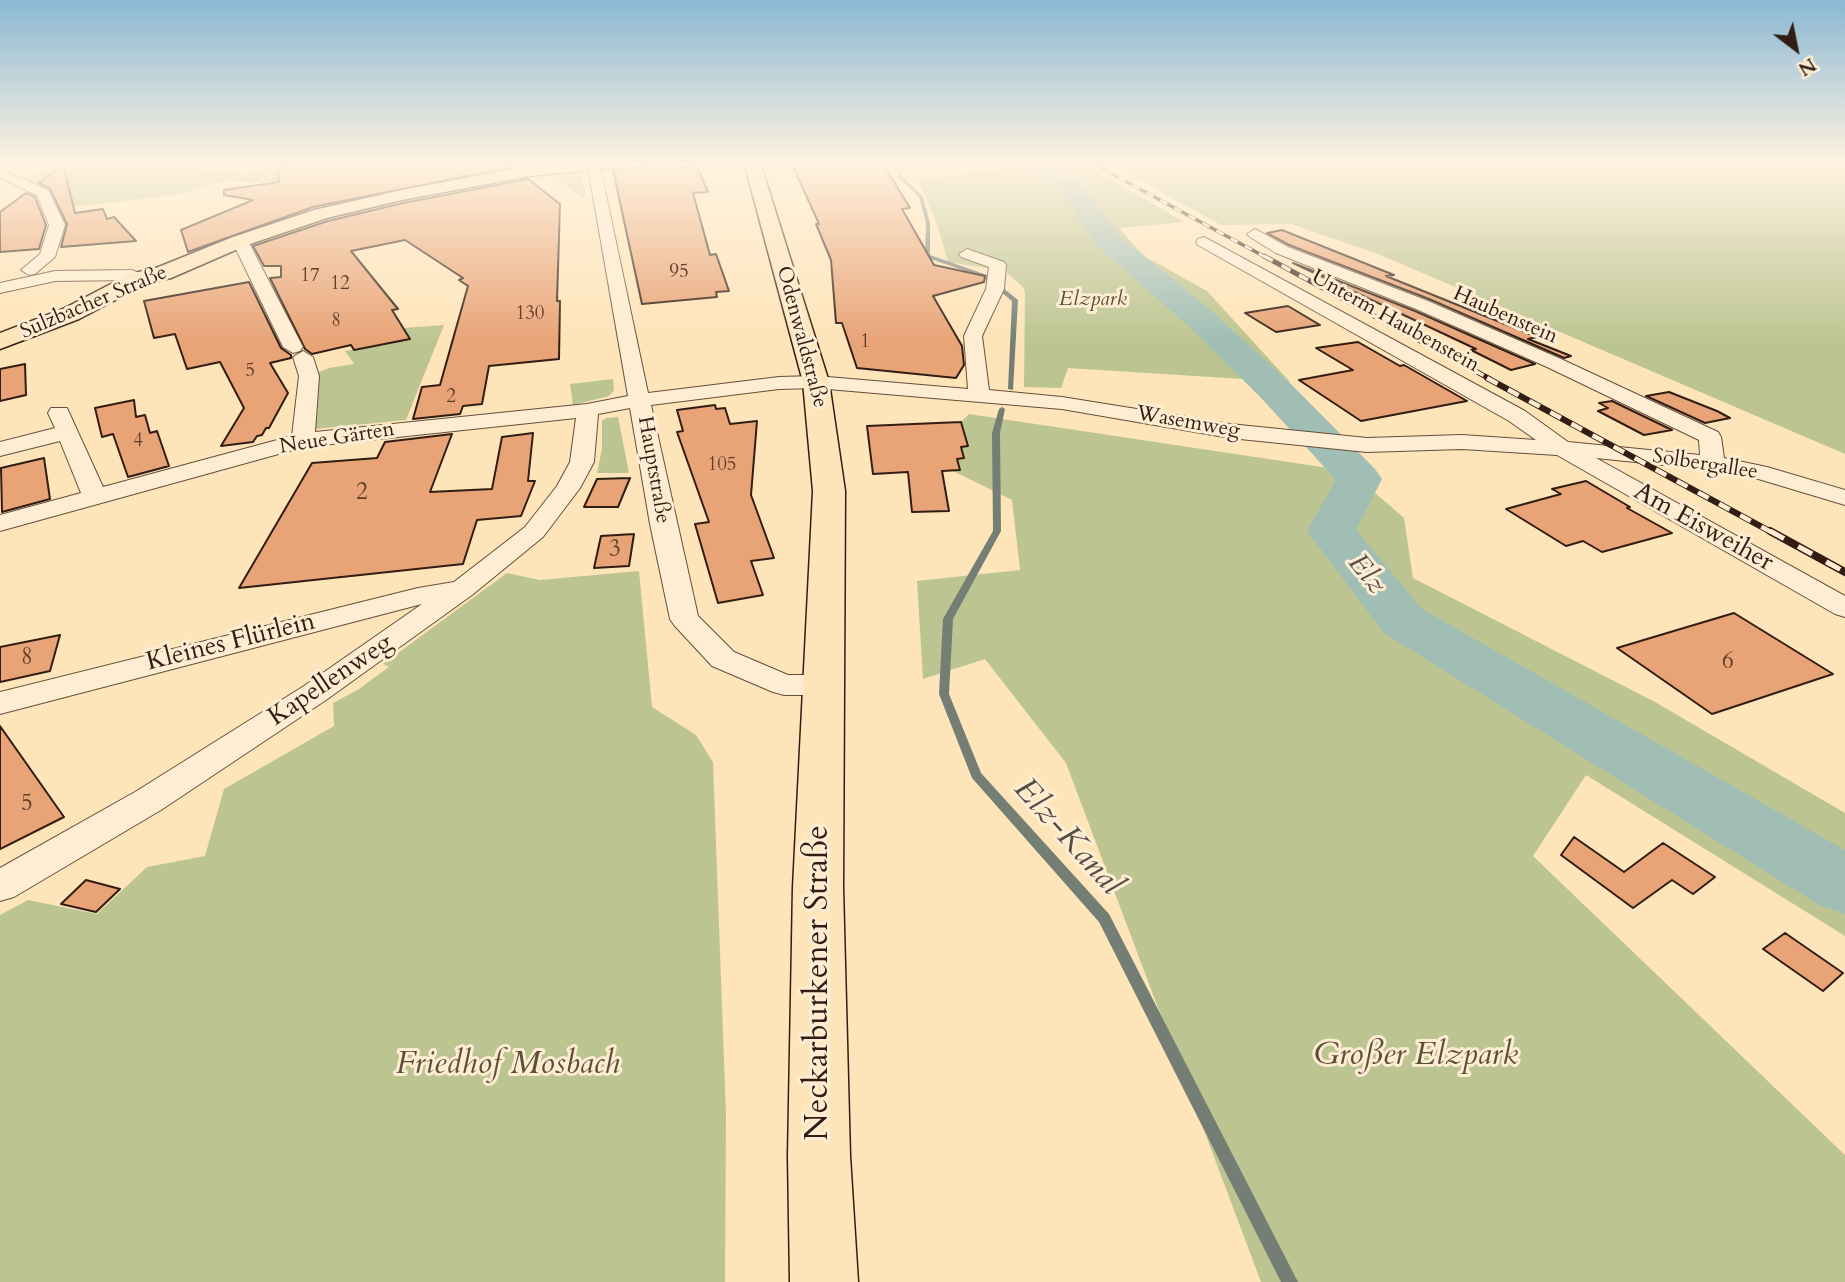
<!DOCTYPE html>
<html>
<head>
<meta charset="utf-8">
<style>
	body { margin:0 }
	#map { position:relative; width:1845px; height:1282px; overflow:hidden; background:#fee4b9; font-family:Cardo,serif }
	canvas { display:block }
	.north { position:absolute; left:1761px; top:14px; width:70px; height:70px; -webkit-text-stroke:5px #feedd2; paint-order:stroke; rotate:148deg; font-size:19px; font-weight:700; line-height:28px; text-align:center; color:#311d13 }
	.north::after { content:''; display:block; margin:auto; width:24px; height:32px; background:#311d13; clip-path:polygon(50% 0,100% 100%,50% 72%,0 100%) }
</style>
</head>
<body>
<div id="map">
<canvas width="1845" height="1282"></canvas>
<div class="north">N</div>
</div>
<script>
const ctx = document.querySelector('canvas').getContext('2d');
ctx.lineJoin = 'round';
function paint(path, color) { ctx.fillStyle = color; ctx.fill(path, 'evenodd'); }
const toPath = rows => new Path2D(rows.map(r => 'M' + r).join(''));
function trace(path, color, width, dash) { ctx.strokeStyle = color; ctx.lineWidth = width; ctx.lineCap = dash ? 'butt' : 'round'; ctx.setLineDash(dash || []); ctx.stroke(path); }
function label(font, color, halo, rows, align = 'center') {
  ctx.font = font + ' Cardo,serif'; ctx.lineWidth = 6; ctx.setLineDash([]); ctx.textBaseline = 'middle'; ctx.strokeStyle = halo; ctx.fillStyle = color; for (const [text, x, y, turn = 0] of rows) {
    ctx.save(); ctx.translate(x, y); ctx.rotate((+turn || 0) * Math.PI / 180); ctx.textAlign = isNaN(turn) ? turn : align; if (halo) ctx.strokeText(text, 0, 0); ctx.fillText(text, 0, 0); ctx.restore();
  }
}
paint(toPath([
	[143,162,215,162,193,168,247,174,273,166,336,164,288,183,223,181,175,195,72,207,21,176,46,171,61,172,95,163,135,164],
	[1005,162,1081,162,1184,222,1119,228,1144,256,1207,291,1290,382,1068,368,1061,388,1024,387,1025,292,1023,287,1005,271,948,262,937,224,918,180,1012,167],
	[1107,162,1845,162,1845,454,1378,254,1291,224,1221,225],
	[573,171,582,175,585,197,581,197,551,175,540,177,535,174],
	[444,325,406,420,304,430,309,376,329,368,354,364,345,351,410,339,403,328],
	[613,379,614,390,609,396,573,405,570,384],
	[969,414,1335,469,1359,479,1404,518,1413,578,1655,702,1845,813,1845,936,1586,775,1533,856,1845,1155,1845,1282,1261,1282,1066,763,985,659,923,679,917,581,1020,570,1012,500,951,470,960,469,957,459,964,458,961,447,968,446,961,422],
	[618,417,629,473,597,473,602,449,602,421,606,418],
	[639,571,652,707,696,735,713,762,726,1115,725,1282,0,1282,0,915,28,900,97,914,147,867,205,856,224,789,334,726,333,703,359,689,389,667,383,664,507,573,540,580]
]), '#bcc592');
paint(toPath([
	[894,162,898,162,903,177,923,197,930,223,930,255,987,275,1018,300,1013,390,1008,389,1012,301,983,277,925,257,926,223,919,197,899,178,894,162],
	[1002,407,1005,409,1000,433,1001,531,953,619,949,694,981,773,1109,914,1298,1282,1281,1282,1099,922,972,778,939,694,943,619,993,531,992,433,999,409,1002,407]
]), '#747e74');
paint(toPath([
	[1020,162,1050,162,1077,176,1116,233,1214,313,1292,385,1375,469,1382,479,1356,530,1422,609,1845,850,1845,914,1819,905,1384,633,1307,531,1336,480,1264,401,1190,327,1096,245,1058,186,1023,167,1020,162]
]), '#a1beb5');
const building = toPath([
	[303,162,505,162,512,167,313,207,188,252,181,230,253,200,224,195,224,190,279,182,278,169,303,162],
	[791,162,882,162,910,208,902,209,934,265,985,276,984,282,933,296,962,346,964,365,956,378,857,368,842,323,836,323,831,260,816,224,819,224,791,162],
	[63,165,75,213,103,209,107,219,114,217,136,241,61,247,67,224,50,189,39,183,63,165],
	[660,165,661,169,697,166,708,192,693,193,710,255,716,254,729,291,716,292,717,297,642,304,613,170,660,165],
	[528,179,560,204,557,301,560,301,559,359,489,366,482,404,463,406,460,414,413,419,422,387,440,385,468,286,459,280,463,278,405,240,351,251,398,309,392,310,410,339,354,350,351,345,312,354,305,349,270,278,281,277,281,266,264,266,253,246,328,221,403,203,528,179],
	[26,193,35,197,46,225,39,249,0,252,0,212,26,193],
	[1282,230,1394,275,1386,276,1537,337,1528,339,1571,356,1564,358,1429,299,1289,245,1267,233,1282,230],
	[1293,263,1415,311,1535,364,1511,370,1471,350,1476,349,1293,263],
	[249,282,281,348,291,355,291,358,270,363,288,393,269,428,266,428,262,435,257,436,253,442,221,446,244,408,220,362,187,369,175,334,154,338,144,301,249,282],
	[1288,306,1320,325,1276,332,1245,313,1288,306],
	[1358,342,1400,366,1404,365,1467,401,1361,421,1299,380,1353,370,1316,348,1358,342],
	[25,364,26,395,0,401,0,369,25,364],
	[1669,392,1717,411,1730,418,1705,423,1646,396,1669,392],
	[134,400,136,417,145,415,150,433,157,431,169,466,128,477,113,434,102,437,95,408,134,400],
	[1612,401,1672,430,1644,435,1598,411,1608,408,1599,403,1612,401],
	[715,405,716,409,725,408,730,424,757,421,751,495,774,558,751,561,763,595,718,603,695,524,709,522,677,432,683,431,677,410,715,405],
	[961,422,968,446,961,447,964,458,957,459,960,470,942,471,949,511,912,512,908,472,873,474,867,426,961,422],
	[533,433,528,481,535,481,521,516,477,520,463,564,239,588,312,463,377,458,385,442,452,434,430,492,492,489,502,437,533,433],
	[44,458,50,499,2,512,1,468,44,458],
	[630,478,618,507,584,507,597,479,630,478],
	[1586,481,1630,507,1627,508,1672,533,1602,552,1583,541,1566,546,1506,509,1561,494,1552,489,1586,481],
	[634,534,629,566,594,568,601,536,634,534],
	[1734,613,1833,674,1712,714,1617,648,1734,613],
	[60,635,50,671,0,682,0,647,60,635],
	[0,726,64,817,0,849,0,726],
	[1574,837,1624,872,1663,843,1715,877,1693,894,1672,880,1633,908,1561,855,1574,837],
	[86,880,120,889,96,912,61,904,86,880],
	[1785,933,1843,973,1823,991,1763,949,1785,933]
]);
paint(building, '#e8a477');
trace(building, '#311d13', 2);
const minor = toPath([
	[587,162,599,162,648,393,779,377,816,376,968,389,964,336,986,289,989,267,961,257,959,254,967,249,1004,262,1006,265,1004,289,982,336,989,390,1062,397,1230,424,1367,438,1462,435,1536,440,1509,421,1198,245,1196,242,1198,239,1204,237,1525,411,1568,442,1700,455,1699,440,1547,367,1416,309,1276,253,1250,237,1247,234,1255,229,1288,247,1428,301,1561,359,1718,432,1721,437,1724,458,1767,467,1845,490,1845,505,1755,478,1713,470,1596,458,1845,596,1845,617,1835,614,1557,455,1462,449,1367,452,1230,438,1062,409,816,388,779,389,651,405,698,616,734,652,788,675,824,675,835,678,840,685,835,692,824,695,784,695,773,692,712,666,674,625,670,619,650,524,630,408,598,414,594,462,580,488,543,537,472,595,326,700,161,810,14,897,0,901,0,868,135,792,304,686,422,604,0,714,0,692,418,588,454,582,525,527,557,486,570,462,576,418,304,447,0,531,0,515,81,493,60,441,0,456,0,442,55,428,48,413,51,408,67,408,103,487,292,436,299,376,293,357,303,351,313,357,319,376,315,432,587,404,628,396,587,162],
	[0,169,48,190,65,225,55,257,35,274,29,275,21,270,40,254,49,225,37,195,0,178,0,169],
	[240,236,248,241,303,347,300,351,293,353,283,347,232,241,240,236],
	[132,270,144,275,146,279,144,283,138,284,128,280,55,281,0,293,0,283,55,271,132,270]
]);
const major = toPath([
	[573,162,626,162,618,167,529,176,402,200,327,218,247,245,171,278,146,284,79,319,0,349,0,333,63,309,130,274,156,268,233,237,314,210,402,190,529,166,573,162],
	[744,162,760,162,829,382,845,491,843,887,850,1156,858,1282,790,1282,788,1156,793,887,813,491,803,382,744,162]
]);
trace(minor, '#644f3c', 2);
trace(major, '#311d13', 3);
paint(minor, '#feedd2');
paint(major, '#fee4b9');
const railFar3 = toPath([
	[1090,162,1267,258]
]);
const railFar2 = toPath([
	[1264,256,1490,379]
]);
const railFar1 = toPath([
	[1487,378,1773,533]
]);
const rail = toPath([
	[1770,531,1845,572]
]);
trace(railFar3, '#311d13', 3.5);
trace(railFar2, '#311d13', 5);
trace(railFar1, '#311d13', 6);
trace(rail, '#311d13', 8);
trace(railFar3, '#feedd2', 2.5, [8]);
trace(railFar2, '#feedd2', 3.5, [10]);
trace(railFar1, '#feedd2', 4.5, [12]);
trace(rail, '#feedd2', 5, [16]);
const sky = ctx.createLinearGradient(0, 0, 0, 341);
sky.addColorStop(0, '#8bb8d4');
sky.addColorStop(0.48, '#fff3e0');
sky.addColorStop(1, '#fff3e000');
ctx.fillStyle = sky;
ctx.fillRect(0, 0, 1845, 341);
label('19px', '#5f3f2c', null, [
	["95",679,273],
	["17",310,277],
	["12",340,285],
	["130",530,315],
	["8",336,322],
	["1",865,343],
	["5",250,372],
	["2",451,398],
	["4",138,442],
	["105",722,466]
]);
label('italic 21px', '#5b4f39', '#feedd2', [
	["Elzpark",1093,300]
]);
label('21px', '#311d13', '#feedd2', [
	["Sulzbacher Straße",94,303,-23],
	["Haubenstein",1505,316,24],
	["Unterm Haubenstein",1395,322,29],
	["Odenwaldstraße",801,337,75],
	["Wasemweg",1188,423,10],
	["Neue Gärten",337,439,-9],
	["Solbergallee",1705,465,9],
	["Hauptstraße",653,470,80]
]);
label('23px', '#5f3f2c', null, [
	["2",362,494],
	["3",615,551],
	["8",27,659],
	["6",1728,663],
	["5",27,805]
]);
label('26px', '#311d13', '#feedd2', [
	["Am Eisweiher",1703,528,29],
	["Kleines Flürlein",231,643,-14],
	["Kapellenweg",331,681,-34]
]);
label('italic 28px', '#534d44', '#feedd2', [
	["Elz",1366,575,51]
]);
label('32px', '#311d13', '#feedd2', [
	["Neckarburkener Straße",820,983,-90]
]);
label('italic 32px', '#5b4f39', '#feedd2', [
	["Großer Elzpark",1416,1057],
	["Friedhof Mosbach",508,1066]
]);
label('italic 33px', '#534d44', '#feedd2', [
	["Elz-Kanal",1067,838,48]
]);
</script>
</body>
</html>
